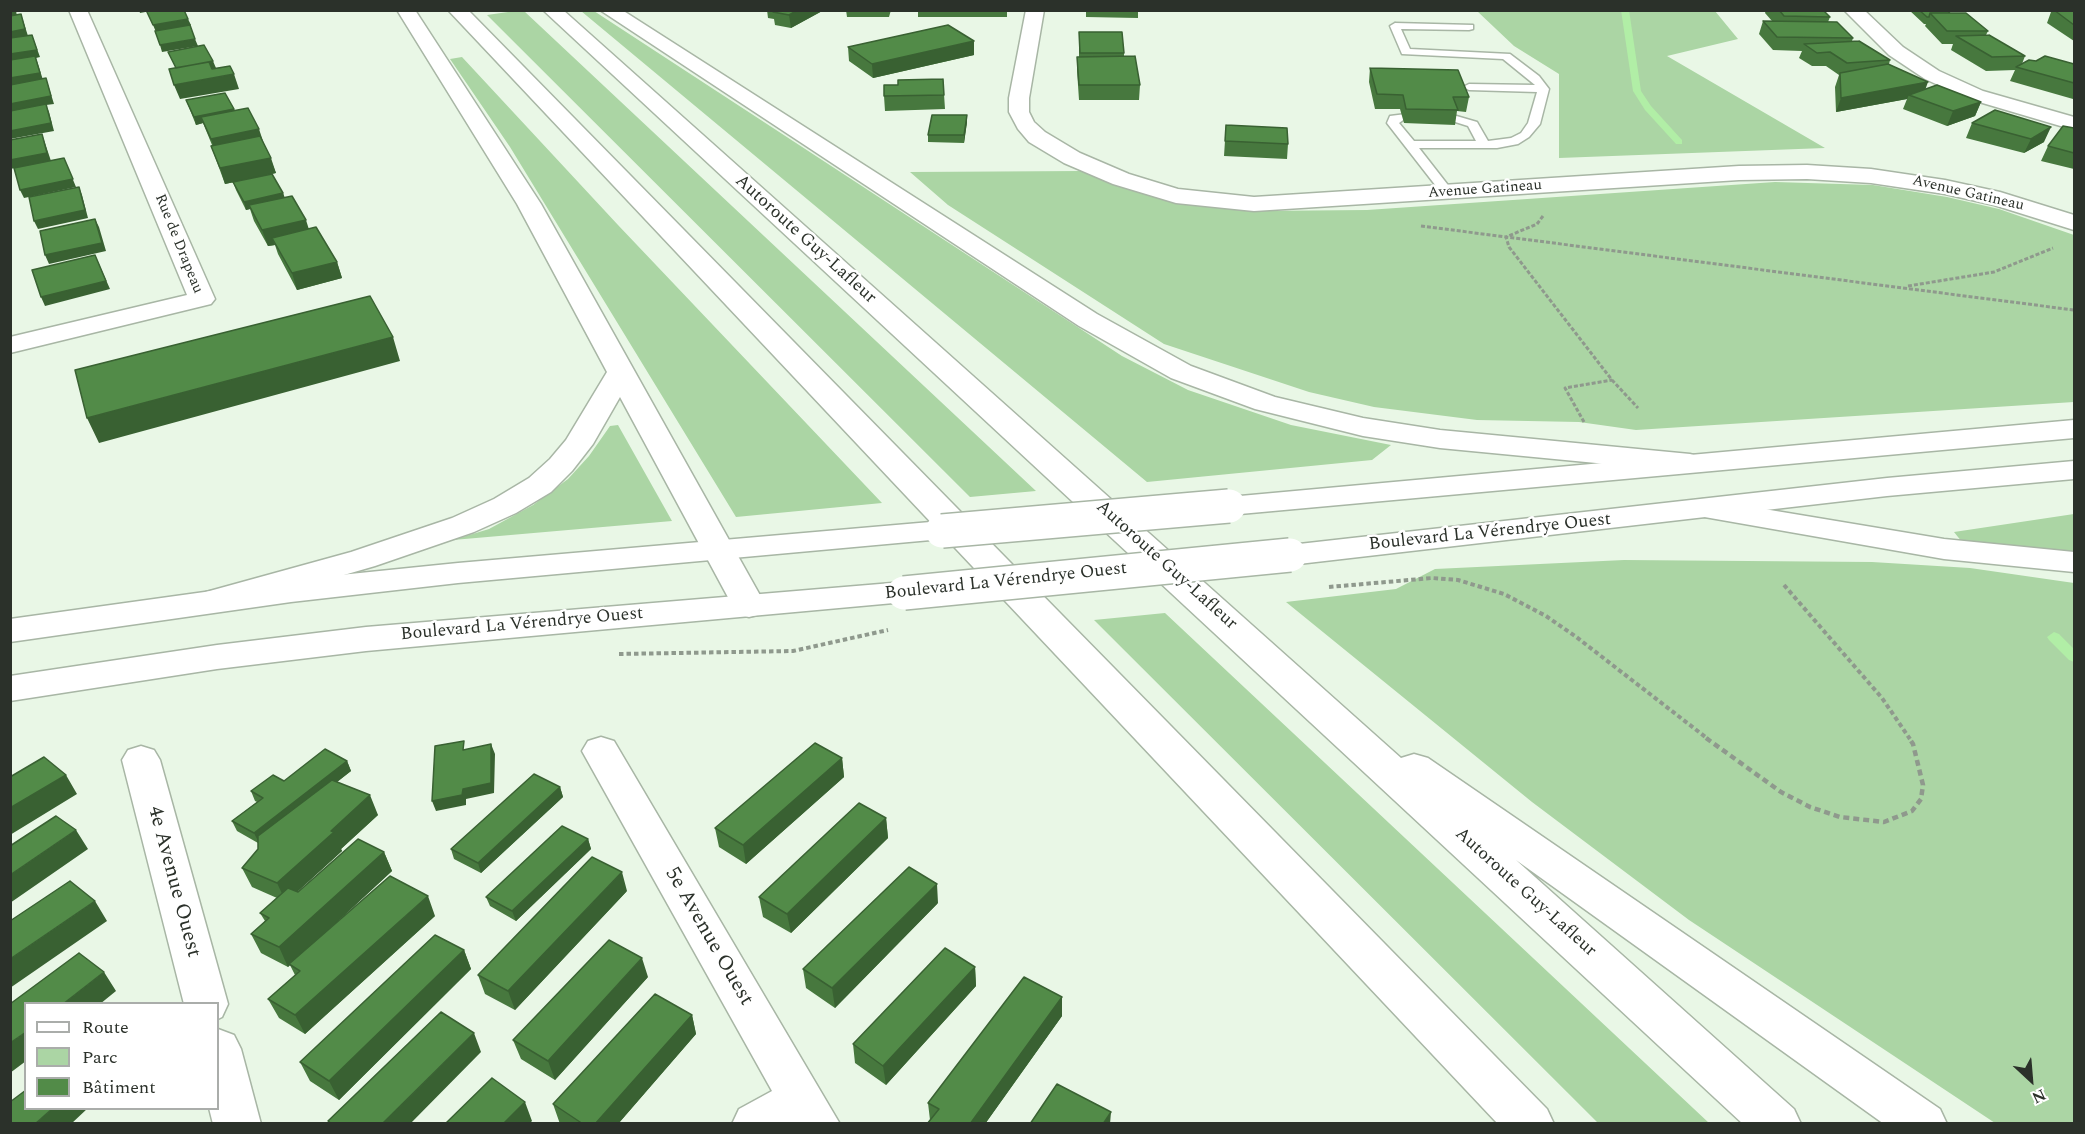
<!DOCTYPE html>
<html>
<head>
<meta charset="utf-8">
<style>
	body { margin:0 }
	#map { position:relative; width:2085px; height:1134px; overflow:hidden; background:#e9f7e6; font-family:Spectral,serif }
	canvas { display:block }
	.frame { position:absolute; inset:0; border:12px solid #2b312a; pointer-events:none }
	.legend { position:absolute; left:24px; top:1002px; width:195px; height:108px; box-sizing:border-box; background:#fff; border:2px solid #aaadaa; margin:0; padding:8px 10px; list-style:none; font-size:18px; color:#2b312a }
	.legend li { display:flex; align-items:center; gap:12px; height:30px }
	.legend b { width:30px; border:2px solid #aaadaa }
	.north { position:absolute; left:2001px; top:1050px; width:60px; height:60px; -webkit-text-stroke:4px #fff; paint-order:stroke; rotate:154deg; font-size:16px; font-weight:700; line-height:24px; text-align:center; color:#2b312a }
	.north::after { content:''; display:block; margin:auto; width:21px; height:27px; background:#2b312a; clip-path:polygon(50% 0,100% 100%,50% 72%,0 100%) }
</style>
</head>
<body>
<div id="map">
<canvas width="2085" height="1134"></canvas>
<div class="frame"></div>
<ul class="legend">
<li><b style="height:8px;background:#fff"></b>Route</li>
<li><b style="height:16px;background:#abd5a4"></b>Parc</li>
<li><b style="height:16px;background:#528b48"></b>Bâtiment</li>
</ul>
<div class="north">N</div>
</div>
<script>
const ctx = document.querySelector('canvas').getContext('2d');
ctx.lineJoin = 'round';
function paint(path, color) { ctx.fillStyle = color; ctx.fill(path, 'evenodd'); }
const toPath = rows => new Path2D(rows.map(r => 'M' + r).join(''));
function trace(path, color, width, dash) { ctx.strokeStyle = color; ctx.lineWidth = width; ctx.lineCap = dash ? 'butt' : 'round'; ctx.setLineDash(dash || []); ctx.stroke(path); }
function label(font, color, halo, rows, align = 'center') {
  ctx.font = font + ' Spectral,serif'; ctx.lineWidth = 5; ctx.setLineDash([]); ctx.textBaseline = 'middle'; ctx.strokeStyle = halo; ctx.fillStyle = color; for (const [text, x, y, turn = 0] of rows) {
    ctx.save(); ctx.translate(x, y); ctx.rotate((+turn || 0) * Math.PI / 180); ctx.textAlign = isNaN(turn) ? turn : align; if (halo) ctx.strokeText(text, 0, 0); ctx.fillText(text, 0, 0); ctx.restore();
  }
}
paint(toPath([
	[515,11,524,11,1036,491,970,497,487,15],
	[581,11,594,11,1122,356,1188,390,1291,425,1391,445,1372,460,1147,482],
	[1477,11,1715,11,1738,39,1667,56,1825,148,1559,158,1559,74,1514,46],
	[462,57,618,225,882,503,736,517,510,147,450,59],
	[1082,171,1158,197,1202,206,1253,211,1367,210,1775,182,1873,185,1947,197,1999,209,2074,235,2074,402,1636,430,1579,422,1477,420,1374,407,1309,392,1164,344,948,205,910,172],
	[618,425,672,521,453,540,489,529,533,505,568,479,589,456,610,426],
	[2074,514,2074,552,1962,542,1954,532],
	[1624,560,1872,562,1970,568,2074,583,2074,1123,1995,1123,1689,920,1532,802,1286,602,1396,589,1435,569],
	[1165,613,1709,1123,1598,1123,1094,620]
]), '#abd5a4');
paint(toPath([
	[1621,10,1629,10,1641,91,1651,106,1682,140,1682,144,1676,144,1645,110,1633,91,1621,10],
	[2054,632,2059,634,2074,649,2074,662,2069,660,2049,640,2047,637,2054,632]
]), '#b1eea6');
const lane = toPath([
	[1395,23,1473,25,1473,29,1469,30,1401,29,1410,49,1510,54,1539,76,1549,89,1540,124,1529,137,1518,144,1497,148,1419,148,1451,189,1451,195,1443,195,1387,123,1390,116,1406,114,1406,118,1399,123,1414,141,1476,141,1468,126,1449,120,1449,116,1453,115,1477,122,1488,141,1511,138,1521,133,1528,123,1537,92,1469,90,1463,87,1469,84,1535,85,1503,59,1402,54,1390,26,1395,23]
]);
const street = toPath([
	[69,10,87,10,215,299,211,304,10,353,10,337,187,295,69,10],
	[1844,10,1864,10,1903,47,1939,71,1983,91,2074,117,2074,130,1969,99,1925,79,1889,55,1844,10],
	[601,737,614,741,840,1124,732,1124,739,1109,772,1091,582,751,588,741,601,737],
	[141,746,154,750,160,760,228,1004,222,1017,218,1019,218,1004,184,1004,122,760,128,750,141,746],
	[218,1029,234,1035,241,1049,261,1124,213,1124,209,1108,218,1108,218,1029]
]);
const secondary = toPath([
	[1026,10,1044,10,1029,98,1029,112,1034,122,1045,132,1080,153,1129,174,1178,189,1254,197,1739,166,1807,165,1871,169,1945,180,2000,192,2074,215,2074,230,1994,205,1945,194,1871,183,1807,179,1739,180,1254,211,1176,203,1113,184,1064,163,1029,142,1018,129,1009,112,1009,98,1026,10],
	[2074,420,2074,438,1229,515,1218,513,1213,506,1218,499,1229,497,2074,420],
	[2074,461,2074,479,1887,496,1290,565,1278,562,1274,555,1278,548,1290,545,1887,478,2074,461],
	[942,521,953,524,958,531,953,538,458,583,291,602,10,642,10,619,291,580,458,563,942,521],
	[904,582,916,585,921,593,916,601,366,651,217,669,10,701,10,676,217,645,366,627,904,582]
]);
const highway = toPath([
	[397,10,415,10,541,204,766,606,761,614,749,617,737,614,620,397,593,444,572,471,551,492,516,513,474,532,375,566,230,608,218,611,206,608,201,600,206,592,351,552,452,518,494,499,529,478,550,459,566,440,607,372,517,204,397,10],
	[448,10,468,10,1547,1109,1554,1124,1498,1124,448,10],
	[543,10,563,10,1401,758,1414,754,1428,758,1940,1109,1947,1124,1884,1124,1516,860,1794,1109,1801,1124,1743,1124,543,10],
	[600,10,622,10,1097,314,1191,366,1275,397,1363,418,1440,430,1690,454,1701,457,1705,463,1701,469,1690,472,1440,448,1363,436,1255,409,1171,378,1079,326,600,10],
	[1704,499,1944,539,2074,552,2074,572,1944,559,1693,515,1688,508,1693,501,1704,499]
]);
trace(lane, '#a8b6a5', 3);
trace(street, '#a8b6a5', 3);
trace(secondary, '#a8b6a5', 3);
trace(highway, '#a8b6a5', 3);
trace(toPath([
	[1543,216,1537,224,1506,237,1509,247,1612,380,1638,408],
	[1421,226,2074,310],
	[1908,286,1994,272,2053,248],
	[1584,422,1565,388,1612,380]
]), '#8f998d', 3, [4, 2]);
trace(toPath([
	[1784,585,1882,698,1910,739],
	[1329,587,1432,578,1458,580,1504,594,1546,616,1575,636,1708,739],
	[619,654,793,651,888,630]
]), '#8f998d', 4, [4.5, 3]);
trace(toPath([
	[1706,738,1781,792,1810,807,1840,817,1884,822,1912,811,1921,799,1923,785,1913,744,1909,738]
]), '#8f998d', 4.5, [6, 4]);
paint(lane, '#fff');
paint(street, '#fff');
paint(secondary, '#fff');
paint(highway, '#fff');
const secondaryBridge = toPath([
	[942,531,1229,506],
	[904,593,1290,555]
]);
trace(secondaryBridge, '#a8b6a5', 36, []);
trace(secondaryBridge, '#fff', 33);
paint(toPath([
	[767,10,824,10,791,28,775,25,774,19,768,18],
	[846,10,891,10,889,17,847,17],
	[918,10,1007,10,1007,17,918,17],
	[1086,10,1138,10,1138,18,1086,17],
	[1766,10,1823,10,1830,17,1828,22,1853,38,1852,41,1890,60,1889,64,1926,89,1981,102,1975,116,1947,126,1903,109,1907,99,1836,112,1835,87,1839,75,1826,66,1812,66,1799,58,1802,51,1773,50,1759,34,1763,21,1772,21,1765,13],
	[1909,10,1947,10,1950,13,1988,31,1986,35,2025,56,2022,64,2036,61,2074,64,2074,98,2073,99,2010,81,2015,70,1986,71,1951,50,1953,44,1942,44,1925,26,1926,24,1924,24],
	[2040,10,2074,10,2074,41,2047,23,2051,12,2042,12],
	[1079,32,1124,53,1124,56,1140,85,1139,100,1079,100,1077,70,1077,57,1079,57],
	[848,47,974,55,873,78,849,61],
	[1370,68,1469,97,1466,112,1457,111,1455,125,1404,123,1400,109,1375,109,1369,82],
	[943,79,945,109,885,111,884,96,898,85],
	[186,100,234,111,264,144,276,173,225,184,211,146,212,145,203,123,196,125],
	[967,115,967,122,964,143,928,142,928,135],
	[1972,123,2044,142,2024,153,1966,138],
	[1226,125,1288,144,1287,159,1224,156],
	[2074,128,2074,169,2041,161,2048,146],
	[233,182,283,193,284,197,309,229,337,262,342,278,297,290,278,254,275,245,268,246,254,221,250,209,246,210,236,190],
	[842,758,844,777,746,864,719,847,715,828],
	[347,761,351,771,337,782,378,815,341,849,342,851,297,892,384,852,392,871,330,928,435,916,305,1034,279,1018,268,999,295,975,290,965,288,967,261,953,251,934,265,921,260,913,277,898,252,887,242,868,258,849,258,843,237,831,232,821,257,802,255,801,251,791],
	[560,787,563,797,481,873,454,859,451,849],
	[886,818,888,838,791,933,763,917,759,897],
	[588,839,591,849,516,921,490,906,486,897],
	[627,891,515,1010,485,994,478,975],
	[938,903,835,1008,806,988,803,969],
	[464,950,471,969,339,1100,310,1081,300,1062],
	[975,967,976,986,886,1085,855,1063,853,1044],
	[648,977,555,1080,521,1059,513,1040],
	[1062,997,1062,1016,985,1124,927,1124,930,1120,928,1103],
	[692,1015,696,1034,618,1124,560,1124,553,1104]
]), '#47783e');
paint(toPath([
	[16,10,17,17,10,18,10,11],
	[139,10,156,10,140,13],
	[798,10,824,10,791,28,789,15],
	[21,14,28,36,10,39,10,32],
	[188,19,191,25,156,32,153,25],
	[32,35,40,57,36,58,43,80,10,86,10,54],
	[195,39,198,46,162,52,160,45],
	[974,41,974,55,873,78,872,64],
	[213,61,216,68,178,75,176,68],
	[234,74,239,89,180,99,174,85],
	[46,78,54,104,46,105,49,112,54,131,10,139,10,104],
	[1928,82,1923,96,1909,95,1907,99,1836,112,1841,98],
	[1981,102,1975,116,1947,126,1953,111],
	[234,109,236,117,201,117,203,123,196,125,194,117],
	[967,115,967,122,964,143,964,135],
	[2051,127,2044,142,2024,153,2031,139],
	[259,129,264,144,216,154,211,139],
	[42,134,51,161,10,169,10,160],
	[64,158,76,187,24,198,20,190],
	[271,158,276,173,225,184,220,168],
	[79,187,82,195,88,218,38,229,34,221],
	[283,193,286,201,249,205,250,209,246,210,244,202],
	[95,219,99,227,106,251,49,264,45,255],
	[306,220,311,236,272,238,275,245,268,246,262,230],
	[95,255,110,289,45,306,41,297],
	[337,262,342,278,297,290,292,273],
	[393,337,400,361,99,443,87,418],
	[491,744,495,754,494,793,466,799,466,805,436,811,432,801],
	[842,758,844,777,746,864,743,845],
	[347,761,351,771,259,843,254,833],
	[66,775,77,794,10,835,10,808],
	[560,787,563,797,481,873,478,863],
	[370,795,378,815,341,849,342,851,286,902,277,883,331,831],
	[886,818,888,838,791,933,787,914],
	[76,830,88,849,10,903,10,875],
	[588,839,591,849,516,921,512,911],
	[384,852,392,871,291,965,289,964,290,965,288,967,279,947],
	[622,872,627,891,515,1010,508,991],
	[937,884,938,903,835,1008,832,988],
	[428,896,435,916,305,1034,295,1015],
	[95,901,107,921,10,988,10,959],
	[464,950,471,969,339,1100,329,1081],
	[642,958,648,977,555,1080,548,1061],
	[975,967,976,986,886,1085,883,1066],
	[104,972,116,991,100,1004,63,1004],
	[1062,997,1062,1016,985,1124,970,1124],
	[692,1015,696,1034,618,1124,595,1124],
	[26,1032,26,1061,10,1073,10,1043],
	[474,1033,481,1052,410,1124,382,1124],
	[525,1102,532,1121,529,1124,503,1124],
	[53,1108,88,1108,71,1124,35,1124],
	[1111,1112,1110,1124,1103,1124]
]), '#396132');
const building = toPath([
	[146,10,184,10,188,19,153,25,146,10],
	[776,10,798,10,789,15,773,12,776,10],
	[1138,10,1138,11,1086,11,1086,10,1138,10],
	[1779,10,1823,10,1830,17,1784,16,1779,10],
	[1919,10,1947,10,1950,13,1930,13,1929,17,1927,17,1919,10],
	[2054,10,2074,10,2074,25,2054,10],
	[1930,13,1966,13,1988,31,1947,31,1930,13],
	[21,14,25,29,10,32,10,16,21,14],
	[1763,21,1837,22,1853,38,1777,37,1763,21],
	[190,25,195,39,160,45,155,31,190,25],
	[948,25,974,41,872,64,848,47,948,25],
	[1079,32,1122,32,1124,53,1080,53,1079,32],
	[32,35,37,50,10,54,10,38,32,35],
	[1989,35,2025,56,1992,57,1956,36,1989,35],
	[1859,41,1890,60,1847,63,1830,52,1817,53,1804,44,1859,41],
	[204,45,213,61,176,68,168,52,204,45],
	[35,56,40,73,10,78,10,60,35,56],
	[1135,56,1140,85,1079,85,1077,57,1135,56],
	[2045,56,2074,64,2074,83,2016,67,2029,60,2036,61,2045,56],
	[209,62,212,69,230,66,234,74,174,85,169,69,209,62],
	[1888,64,1928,82,1841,98,1840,73,1888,64],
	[1370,68,1458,70,1469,97,1453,97,1458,110,1406,109,1403,95,1377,94,1370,68],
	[46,78,51,96,10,104,10,85,46,78],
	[943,79,944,95,884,96,884,85,898,85,898,80,943,79],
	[1937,85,1981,102,1953,111,1909,95,1937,85],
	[225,93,234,109,194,117,186,100,225,93],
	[46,104,51,123,10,131,10,111,46,104],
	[248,108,259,129,211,139,201,117,248,108],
	[1995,110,2051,127,2031,139,1972,123,1995,110],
	[932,115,967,115,964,135,928,135,932,115],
	[1226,125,1287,128,1288,144,1225,141,1226,125],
	[2063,126,2074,128,2074,153,2048,146,2063,126],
	[42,134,47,153,10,160,10,140,42,134],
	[260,136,271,158,220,168,211,146,260,136],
	[64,158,73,179,20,190,14,168,64,158],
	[272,174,283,193,244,202,233,182,272,174],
	[79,187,85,210,34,221,29,197,79,187],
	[292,196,306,220,262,230,249,205,292,196],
	[95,219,102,243,45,255,40,231,95,219],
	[316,227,337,262,292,273,272,238,316,227],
	[95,255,106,281,41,297,32,270,95,255],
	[370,296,393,337,87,418,75,370,370,296],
	[464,741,463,750,491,744,491,783,463,789,462,795,432,801,435,746,464,741],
	[815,743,842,758,743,845,715,828,815,743],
	[325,749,347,761,254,833,232,821,263,798,251,791,273,775,284,781,325,749],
	[44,757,66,775,10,808,10,777,44,757],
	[534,774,560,787,478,863,451,849,534,774],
	[332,780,370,795,331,831,334,832,277,883,242,868,258,849,258,836,332,780],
	[859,803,886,818,787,914,759,897,859,803],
	[56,816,76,830,10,875,10,846,56,816],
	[562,826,588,839,512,911,486,897,562,826],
	[358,839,384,852,279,947,251,934,269,918,260,913,288,888,298,892,358,839],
	[592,857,622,872,508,991,478,975,592,857],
	[909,867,937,884,832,988,803,969,909,867],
	[390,876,428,896,295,1015,268,999,300,971,289,964,390,876],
	[70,881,95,901,10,959,10,921,70,881],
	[435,935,464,950,329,1081,300,1062,435,935],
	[609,940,642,958,548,1061,513,1040,609,940],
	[945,948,975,967,883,1066,853,1044,945,948],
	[79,953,104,972,63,1004,26,1004,26,1032,10,1043,10,1004,79,953],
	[1024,977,1062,997,970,1124,927,1124,939,1109,928,1103,1024,977],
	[655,994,692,1015,595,1124,583,1124,553,1104,655,994],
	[441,1012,474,1033,382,1124,332,1124,328,1121,441,1012],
	[492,1078,525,1102,503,1124,445,1124,492,1078],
	[1057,1084,1111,1112,1103,1124,1030,1124,1057,1084],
	[26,1090,26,1108,53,1108,35,1124,10,1124,10,1102,26,1090]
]);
paint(building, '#528b48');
trace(building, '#396132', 1.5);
label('15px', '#2b312a', '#fff', [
	["Avenue Gatineau",1485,190,-4],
	["Avenue Gatineau",1968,194,13],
	["Rue de Drapeau",178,244,68]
]);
label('18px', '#2b312a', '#fff', [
	["Autoroute Guy-Lafleur",805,240,42],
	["Boulevard La Vérendrye Ouest",1490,533,-6],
	["Autoroute Guy-Lafleur",1166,566,42],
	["Boulevard La Vérendrye Ouest",1006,582,-6],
	["Boulevard La Vérendrye Ouest",522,625,-5],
	["Autoroute Guy-Lafleur",1525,893,42]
]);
label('21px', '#2b312a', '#fff', [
	["4e Avenue Ouest",173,882,75],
	["5e Avenue Ouest",708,937,60]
]);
</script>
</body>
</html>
